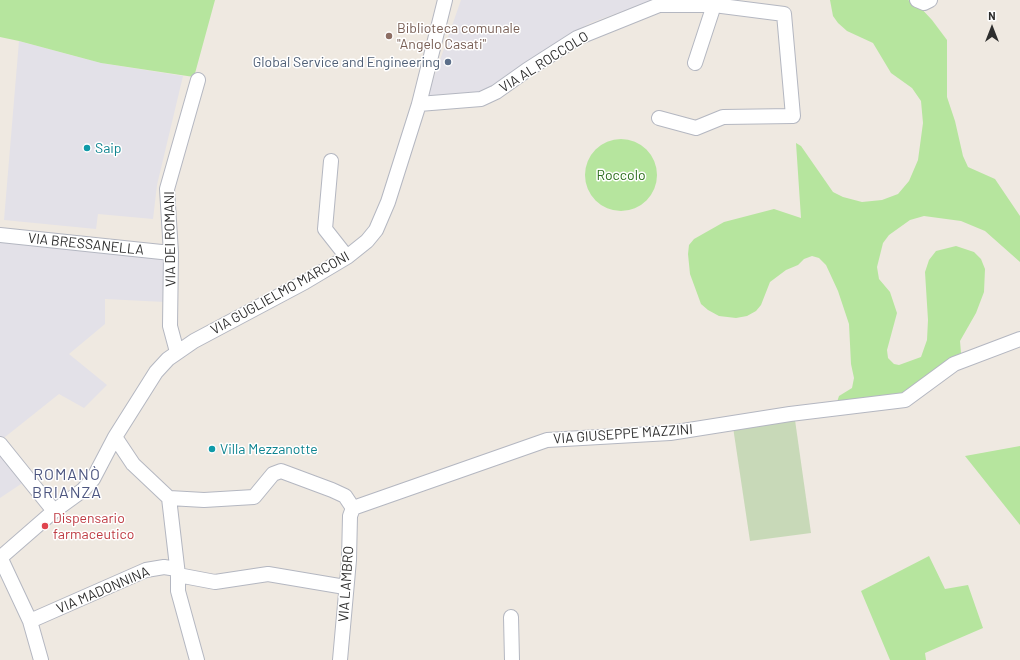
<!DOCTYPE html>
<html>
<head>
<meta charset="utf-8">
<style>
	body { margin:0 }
	#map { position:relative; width:1020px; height:660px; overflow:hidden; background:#efe9e1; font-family:Barlow,sans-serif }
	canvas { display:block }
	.north { position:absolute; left:972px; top:8px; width:40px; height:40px; -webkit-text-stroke:3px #fff; paint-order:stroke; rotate:0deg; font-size:11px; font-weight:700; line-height:16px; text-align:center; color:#2e2e2e }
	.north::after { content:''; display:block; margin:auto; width:14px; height:18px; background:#2e2e2e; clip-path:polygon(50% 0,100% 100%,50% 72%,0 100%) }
</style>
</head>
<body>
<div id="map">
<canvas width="1020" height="660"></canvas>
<div class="north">N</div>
</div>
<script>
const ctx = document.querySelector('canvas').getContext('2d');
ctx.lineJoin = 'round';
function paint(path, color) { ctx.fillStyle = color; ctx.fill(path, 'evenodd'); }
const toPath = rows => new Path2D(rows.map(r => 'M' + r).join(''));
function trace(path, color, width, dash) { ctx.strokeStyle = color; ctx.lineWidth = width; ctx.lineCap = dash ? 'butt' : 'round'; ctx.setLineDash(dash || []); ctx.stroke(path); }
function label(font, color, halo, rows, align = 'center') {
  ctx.font = font + ' Barlow,sans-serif'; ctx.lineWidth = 3; ctx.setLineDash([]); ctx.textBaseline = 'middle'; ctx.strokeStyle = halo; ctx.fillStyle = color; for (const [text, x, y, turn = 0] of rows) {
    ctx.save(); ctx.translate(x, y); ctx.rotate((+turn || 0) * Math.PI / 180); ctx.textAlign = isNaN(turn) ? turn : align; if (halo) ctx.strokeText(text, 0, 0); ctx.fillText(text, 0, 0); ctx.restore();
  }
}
paint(toPath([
	[461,0,654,0,590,23,533,57,486,95,426,100],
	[19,41,101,63,183,76,157,185,153,219,98,214,96,229,4,220],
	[0,241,167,257,165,302,105,299,105,324,69,354,107,385,84,408,59,394,0,441],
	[0,444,24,482,0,498]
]), '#e3e1e8');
paint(toPath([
	[0,0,215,0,194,77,101,63,19,41,0,37],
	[830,0,908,0,918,5,932,20,947,40,947,97,955,121,963,156,968,167,995,179,1020,216,1020,262,985,231,961,221,924,216,910,220,889,235,883,243,877,267,879,279,890,292,897,313,887,350,888,358,894,364,899,365,921,357,927,340,928,320,925,272,929,260,936,251,956,246,974,252,981,259,985,269,984,292,976,313,960,341,961,353,933,370,909,394,836,405,839,396,852,388,854,378,851,364,849,324,838,291,826,265,819,258,812,256,804,259,798,265,786,270,770,282,761,305,756,311,747,316,736,318,719,316,708,310,701,304,690,274,688,254,689,245,694,239,724,222,774,209,801,218,796,143,801,146,833,192,843,197,862,202,882,200,898,194,909,181,918,160,923,123,921,101,912,88,891,73,873,43,847,31,838,23,833,16],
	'585 175a36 36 0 1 1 72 0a36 36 0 1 1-72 0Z',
	[1020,446,1020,525,965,456],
	[929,556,945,589,968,585,983,628,925,653,926,660,890,660,861,591]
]), '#b6e59e');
paint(toPath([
	[795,420,811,533,750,541,733,427]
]), '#c8d9b8');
const minor = toPath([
	[917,0,924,3,930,0],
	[695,63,714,5],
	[419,104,481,99,496,92,527,70,577,38,659,5,714,5,784,14,793,116,723,117,696,128,659,118],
	[331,161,325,229,347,257],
	[0,235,171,253],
	[177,352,170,326,171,253,167,189,198,80],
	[115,437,133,464,169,498],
	[0,444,54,511],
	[169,498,204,500,254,497,273,474,281,471,332,490,345,496,353,508],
	[169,498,178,575,178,591,197,660],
	[353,508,547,440,670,433,790,414,905,400,954,364,1020,339],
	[0,557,30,621,41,660],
	[0,558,54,511,83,490,93,479,115,437,156,372,168,359,194,341,305,282,347,257,367,241,376,230,388,202,419,104,445,0],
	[178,575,215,582,268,574,345,587],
	[511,617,512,660],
	[30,621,146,570,164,567,177,569],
	[340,660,349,560,350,516,353,508]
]);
trace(minor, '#b4b7c1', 16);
trace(minor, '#fff', 14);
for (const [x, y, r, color] of [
	[389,36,4,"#8d6e63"],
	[448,62,4,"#5c6f8a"],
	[87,148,4,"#0f9aa8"],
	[212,449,4,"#0f9aa8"],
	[45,526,4,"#e0444e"]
]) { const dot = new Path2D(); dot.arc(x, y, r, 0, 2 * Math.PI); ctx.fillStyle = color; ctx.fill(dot); trace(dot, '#fff', 1.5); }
label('14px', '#785e54', '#fff', [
	["Biblioteca comunale",397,28],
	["\"Angelo Casati\"",397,44]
], 'left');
label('14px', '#4e5e75', '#fff', [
	["Global Service and Engineering",440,62]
], 'right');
label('14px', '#2e2e2e', '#fff', [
	["VIA AL ROCCOLO",544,62,-32],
	["VIA DEI ROMANI",170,239,-91],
	["VIA BRESSANELLA",86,244,6],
	["VIA GUGLIELMO MARCONI",280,293,-29],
	["VIA GIUSEPPE MAZZINI",623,434,-4],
	["VIA LAMBRO",346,584,-86],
	["VIA MADONNINA",103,590,-23]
]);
label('14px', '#0d838f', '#fff', [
	["Saip",95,148],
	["Villa Mezzanotte",220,449]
], 'left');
label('14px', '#2c6e1b', '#fff', [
	["Roccolo",621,175]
]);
label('14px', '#be3a42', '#fff', [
	["Dispensario",53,518],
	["farmaceutico",53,534]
], 'left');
ctx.letterSpacing = '1px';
label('16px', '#4d5680', '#fff', [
	["ROMANÒ",67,475],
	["BRIANZA",67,493]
]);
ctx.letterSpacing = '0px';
</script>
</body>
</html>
